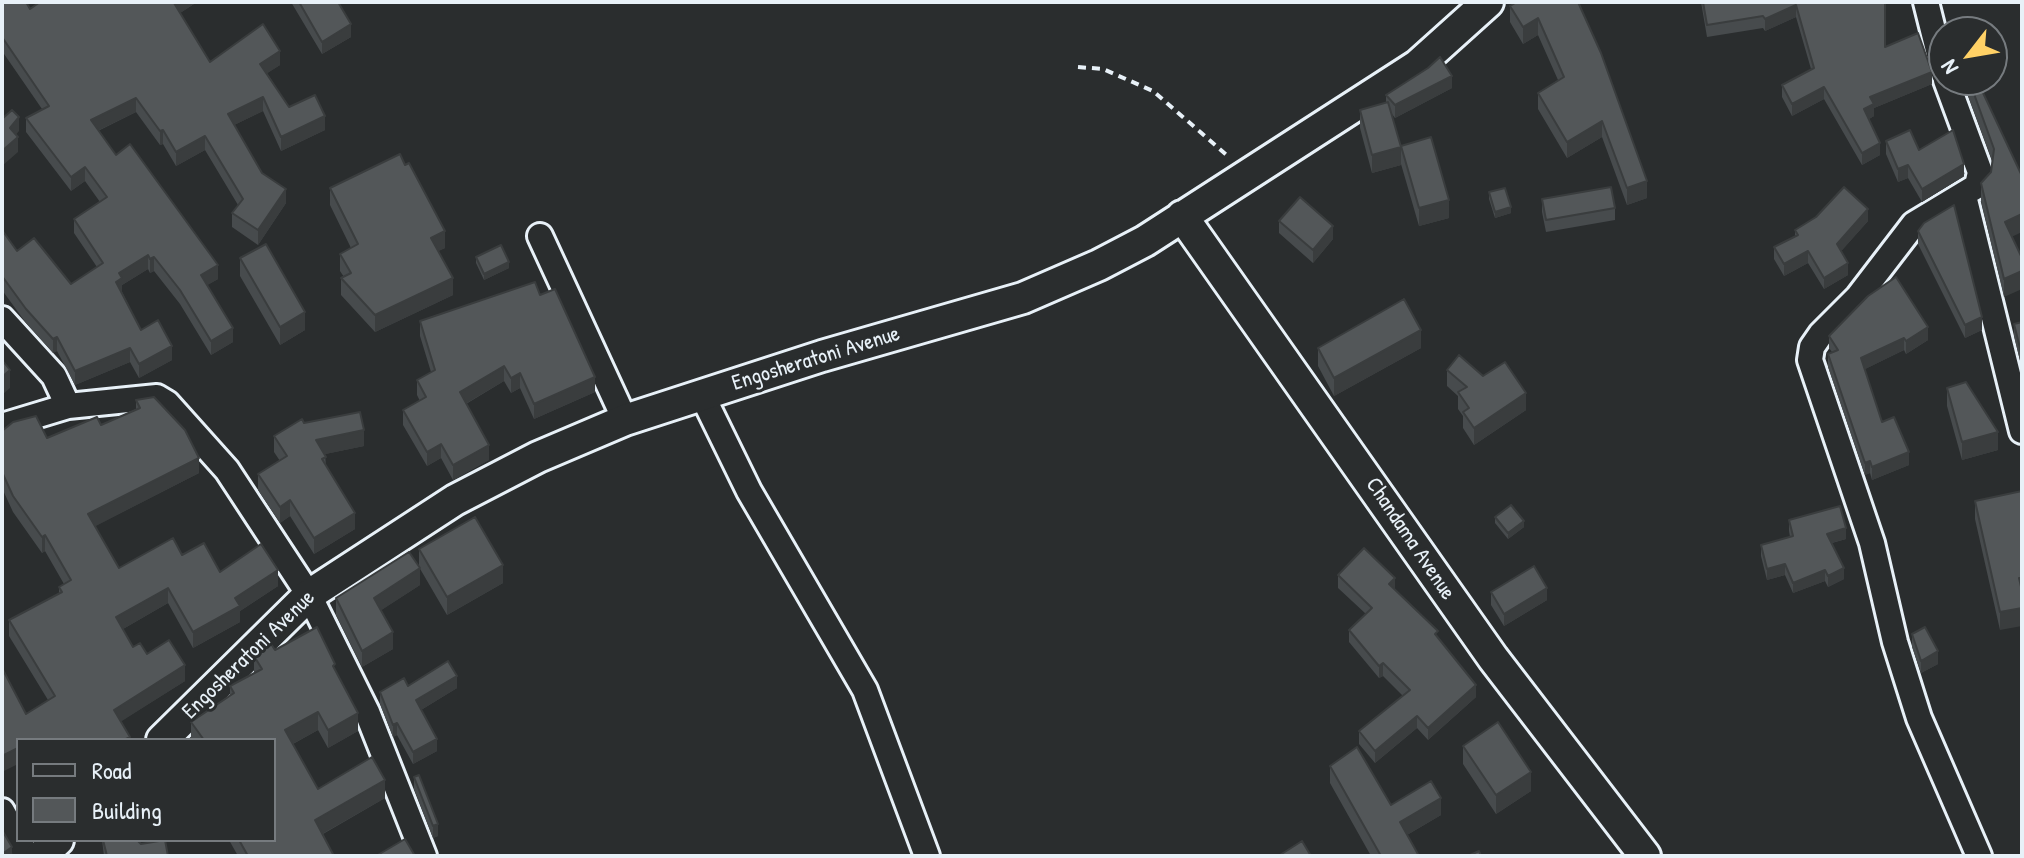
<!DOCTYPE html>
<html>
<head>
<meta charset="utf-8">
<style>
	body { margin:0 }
	#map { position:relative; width:2024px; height:858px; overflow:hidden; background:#2a2d2e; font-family:"Patrick Hand",sans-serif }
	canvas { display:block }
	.frame { position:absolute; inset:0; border:4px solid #e8f1f8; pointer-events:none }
	.legend { position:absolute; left:16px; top:738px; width:260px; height:104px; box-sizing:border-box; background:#2a2d2e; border:2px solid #767b7f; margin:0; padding:10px 14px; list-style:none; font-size:24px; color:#e8f1f8 }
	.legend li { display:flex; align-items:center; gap:16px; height:40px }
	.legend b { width:40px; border:2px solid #767b7f }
	.north { position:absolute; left:1928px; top:16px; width:80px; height:80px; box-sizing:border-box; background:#2a2d2e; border:2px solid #767b7f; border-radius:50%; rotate:239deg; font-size:22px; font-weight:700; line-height:32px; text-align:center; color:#e8f1f8 }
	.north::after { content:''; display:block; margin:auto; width:28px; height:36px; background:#ffd166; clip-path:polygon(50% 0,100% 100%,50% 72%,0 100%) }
</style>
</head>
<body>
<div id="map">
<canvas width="2024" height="858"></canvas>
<div class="frame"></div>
<ul class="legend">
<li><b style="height:10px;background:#2a2d2e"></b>Road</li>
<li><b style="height:22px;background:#535759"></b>Building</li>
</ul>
<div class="north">N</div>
</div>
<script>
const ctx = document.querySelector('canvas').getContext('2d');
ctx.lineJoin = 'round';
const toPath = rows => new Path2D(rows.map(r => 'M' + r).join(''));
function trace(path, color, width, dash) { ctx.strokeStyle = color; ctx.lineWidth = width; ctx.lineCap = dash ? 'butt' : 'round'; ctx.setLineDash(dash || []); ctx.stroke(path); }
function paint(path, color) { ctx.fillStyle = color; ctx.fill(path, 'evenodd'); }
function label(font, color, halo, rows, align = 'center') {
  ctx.font = font + ' "Patrick Hand",sans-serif'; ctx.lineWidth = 6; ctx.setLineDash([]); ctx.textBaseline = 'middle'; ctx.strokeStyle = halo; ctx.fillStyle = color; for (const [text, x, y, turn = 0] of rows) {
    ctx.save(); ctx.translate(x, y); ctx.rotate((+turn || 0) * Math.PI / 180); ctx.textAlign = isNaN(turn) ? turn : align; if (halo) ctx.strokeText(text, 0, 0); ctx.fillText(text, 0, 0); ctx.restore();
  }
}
const minor = toPath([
	[1926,2,1944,74],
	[1946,80,1980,172,1977,186,1914,224,1858,297,1821,334,1812,347,1810,360,1872,543,1895,642,1919,718,1979,856],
	[1964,196,2022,431],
	[540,236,625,420],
	[2,319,54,376,68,406],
	[702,395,749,491,865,690,927,856],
	[2,426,68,406,157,397,167,403,227,470,309,595,367,712,424,856],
	[2,811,27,856]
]);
const tertiary = toPath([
	[1182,216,1493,658,1645,856],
	[162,740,309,595,455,500,538,457,625,420,822,356,1023,298,1099,265,1145,241,1418,65,1488,2],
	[41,856,58,840]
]);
trace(minor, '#e8f1f8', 30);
trace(tertiary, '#e8f1f8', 36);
trace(toPath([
	[1078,67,1103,69,1153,91,1229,157]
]), '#e8f1f8', 4, [8, 6]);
trace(minor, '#2a2d2e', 24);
trace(tertiary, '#2a2d2e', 30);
paint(toPath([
	[2,2,30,9,40,2,197,2,180,13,210,62,280,65,267,73,289,107,325,130,281,151,263,111,234,125,262,173,286,203,258,245,232,227,232,213,238,205,205,150,176,166,163,144,160,145,136,112,98,131,116,155,218,279,207,285,233,342,211,355,180,304,154,271,150,273,148,269,122,285,122,292,141,330,172,360,139,378,130,362,75,385,57,351,53,353,26,323,2,290,2,230,17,251,71,284,97,267,74,233,74,219,100,202,85,181,71,191,26,132,26,118,42,109,2,51],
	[291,2,338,2,351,37,322,54],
	[1578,2,1647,198,1627,205,1602,137,1567,158,1538,109,1538,93,1558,80,1538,35,1523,44,1510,22,1510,6],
	[1701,2,1885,2,1885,47,1932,84,1874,108,1874,116,1869,119,1880,155,1862,165,1824,99,1792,116,1782,97,1782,85,1811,69,1796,17,1765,31,1763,28,1707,37],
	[1964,80,1977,80,2022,176,2012,237,2004,297,1981,201,1981,183,1991,172,1993,163,1964,85],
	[1452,88,1395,118,1392,114,1401,165,1372,173,1360,128,1360,110,1386,103,1386,95],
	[1886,141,1919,150,1964,176,1922,202,1908,178,1898,182,1886,154],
	[1401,146,1449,218,1419,226,1401,164],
	[330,188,445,248,438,251,453,295,375,332,341,295,341,278,344,277,340,271,340,254,351,248,330,205],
	[1489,192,1511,213,1495,218,1489,199],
	[1542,199,1615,208,1615,220,1546,232,1542,212],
	[1279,221,1333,239,1313,263,1279,233],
	[1868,221,1841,251,1848,275,1824,289,1808,263,1784,276,1774,259,1774,247,1795,236,1795,230],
	[1918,231,1982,330,1965,338,1918,244],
	[476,257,509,268,484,280,476,263],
	[240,258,305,330,280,345,240,276],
	[540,295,595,392,534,419,520,388,511,393,504,381,466,404,489,460,453,480,441,458,427,466,403,425,403,410,420,401,417,395,417,380,431,372,420,336,420,321],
	[2022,322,2022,364,2021,365,2014,336,2014,324],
	[1829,336,1928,340,1906,354,1904,350,1865,369,1882,422,1909,465,1872,480,1870,473,1865,475,1828,367,1828,354,1832,352,1829,348],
	[1318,348,1421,348,1334,396,1318,366],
	[1447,370,1483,376,1526,410,1474,445,1463,428,1463,416,1458,409,1458,396,1447,386],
	[1947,388,1998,450,1962,460,1947,406],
	[136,400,199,473,95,526,119,568,182,555,220,572,278,586,240,611,240,622,193,648,168,603,123,629,133,647,147,654,185,681,121,721,130,740,26,714,48,700,9,636,9,620,59,593,59,587,64,584,45,551,42,553,13,512,2,488,2,431,47,438,101,425,136,409],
	[304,423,364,446,325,454,326,466,355,529,314,554,290,516,280,523,258,490,258,474,280,461,274,452,274,436],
	[2022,491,2000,630,1975,519,1975,501],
	[1495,517,1524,527,1508,539,1495,523],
	[1789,520,1846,539,1832,543,1844,579,1828,587,1825,581,1793,593,1785,575,1767,580,1761,556,1761,545,1790,537,1789,531],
	[419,549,503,583,447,615,419,567],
	[1338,575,1395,589,1438,637,1476,697,1428,740,1417,728,1375,763,1359,744,1359,731,1403,696,1383,676,1379,678,1349,642,1349,630,1366,614,1338,588],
	[420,585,381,610,393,649,362,667,336,615,336,598],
	[1491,592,1547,600,1504,626,1491,605],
	[1912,634,1938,664,1921,673,1912,647],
	[275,650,335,671,358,731,328,748,318,730,293,744,318,789,385,798,323,834,334,856,238,856,229,840,274,840,274,740,191,740,191,722,230,695,230,686,254,673,254,656],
	[408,686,457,688,421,710,437,751,413,764,397,735,393,737,380,704,380,692],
	[1463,746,1531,791,1496,814,1463,764],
	[1330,766,1391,805,1441,815,1407,835,1419,856,1371,856,1330,783],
	[414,777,438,836,433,838,414,789],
	[102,840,137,840,141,844,168,856,104,856]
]), '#474b4d');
paint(toPath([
	[176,2,197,2,174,17,174,3],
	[1796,5,1796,17,1765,31,1765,19],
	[1538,18,1538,35,1523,44,1523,27],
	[351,24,351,37,322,54,322,42],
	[280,51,280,65,260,78,260,64],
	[1932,72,1932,84,1874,108,1874,116,1864,122,1864,109,1870,97],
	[1452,76,1452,88,1395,118,1395,105],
	[1824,87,1824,99,1792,116,1792,104],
	[263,97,263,111,228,128,228,114],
	[136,98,136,112,91,134,91,120],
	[325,116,325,130,281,151,281,137],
	[19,117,19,131,10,142,10,128],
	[1602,121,1602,137,1567,158,1567,142],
	[163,130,163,144,160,145,160,131],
	[205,136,205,150,176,166,176,152],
	[18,137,18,152,2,166,2,151],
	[1880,143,1880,155,1862,165,1862,153],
	[1401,147,1401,165,1372,173,1372,155],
	[1964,164,1964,176,1922,202,1922,189],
	[1908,165,1908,178,1898,182,1898,169],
	[85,167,85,181,71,191,71,177],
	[1647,181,1647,198,1627,205,1627,188],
	[286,189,286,203,258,245,258,230],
	[1449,200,1449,218,1419,226,1419,208],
	[1511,207,1511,213,1495,218,1495,212],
	[1868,209,1868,221,1837,256,1837,244],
	[2022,214,2022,232,2005,240,2005,222],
	[1333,226,1333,239,1313,263,1313,250],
	[445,231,445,248,431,255,431,238],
	[1808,251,1808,263,1784,276,1784,264],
	[148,255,148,269,122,285,122,292,116,282,119,273],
	[154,257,154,271,150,273,150,259],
	[509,262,509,268,484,280,484,274],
	[1848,263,1848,275,1824,289,1824,278],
	[218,265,218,279,201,289,201,275],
	[2022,271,2022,289,2004,297,2004,279],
	[453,278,453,295,375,332,375,315],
	[305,312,305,330,280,345,280,327],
	[1982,317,1982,330,1965,338,1965,325],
	[1928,327,1928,340,1906,354,1906,341],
	[233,328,233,342,211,355,211,341],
	[1421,330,1421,348,1334,396,1334,378],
	[57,337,57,351,53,353,53,339],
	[1904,338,1904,350,1861,371,1861,358],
	[172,346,172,360,139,378,139,364],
	[130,348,130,362,75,385,75,371],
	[504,366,504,381,460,407,460,392],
	[10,370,10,388,2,395,2,377],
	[520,373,520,388,511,393,511,378],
	[595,377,595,392,534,419,534,404],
	[1526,393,1526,410,1474,445,1474,428],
	[364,430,364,446,316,456,316,440],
	[1998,432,1998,450,1962,460,1962,442],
	[441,444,441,458,427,466,427,452],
	[489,445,489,460,453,480,453,465],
	[1909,452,1909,465,1872,480,1872,467],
	[199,458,199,473,88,530,88,514],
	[1870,461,1870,473,1865,475,1865,463],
	[290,500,290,516,280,523,280,507],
	[355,513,355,529,314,554,314,538],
	[1524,521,1524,527,1508,539,1508,533],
	[1846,528,1846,539,1827,544,1827,534],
	[45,535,45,551,42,553,42,537],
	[1785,564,1785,575,1767,580,1767,569],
	[503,565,503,583,447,615,447,597],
	[420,568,420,585,374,615,374,598],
	[1844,568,1844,579,1828,587,1828,576],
	[278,570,278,586,240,611,240,622,193,648,193,632,235,598],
	[1825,570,1825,581,1793,593,1793,583],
	[1395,578,1395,590,1389,584],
	[168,588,168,603,116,633,116,617],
	[1547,588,1547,600,1504,626,1504,614],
	[2022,608,2022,626,2000,630,2000,612],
	[393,632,393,649,362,667,362,651],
	[1938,651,1938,664,1921,673,1921,661],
	[1383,663,1383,676,1379,678,1379,666],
	[185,665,185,681,114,726,114,710],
	[457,676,457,688,416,713,416,700],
	[1476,685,1476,697,1428,740,1428,728],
	[318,712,318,730,285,748,285,730],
	[358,713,358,731,328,748,328,730],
	[1417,716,1417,728,1375,763,1375,751],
	[397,723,397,735,393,737,393,725],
	[437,739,437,751,413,764,413,752],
	[18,748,18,764,2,772,2,756],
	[1531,772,1531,791,1496,814,1496,795],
	[385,780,385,798,315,838,315,820],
	[1441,798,1441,815,1400,839,1400,822],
	[438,824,438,836,433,838,433,826],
	[12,847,12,856,2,856,2,854]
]), '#3a3d3e');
const building = toPath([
	[2,2,26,2,30,9,40,2,176,2,174,3,210,62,263,24,280,51,260,64,289,107,315,95,325,116,281,137,263,97,228,114,262,173,286,189,258,230,232,213,243,199,205,136,176,152,163,130,160,131,136,98,91,120,116,155,130,144,218,265,201,275,233,328,211,341,180,290,154,257,150,259,148,255,119,273,122,278,116,282,141,330,158,320,172,346,139,364,130,348,75,371,57,337,53,339,26,309,2,276,2,230,17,251,34,238,71,284,103,263,74,219,107,197,85,167,71,177,26,118,49,106,2,37,2,2],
	[299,2,338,2,351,24,322,42,299,2],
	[1517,2,1578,2,1601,53,1647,181,1627,188,1602,121,1567,142,1538,93,1564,77,1538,18,1523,27,1510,6,1517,2],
	[1703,2,1885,2,1885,47,1918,33,1932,72,1870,97,1874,104,1864,109,1880,143,1862,153,1824,87,1792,104,1782,85,1814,68,1796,5,1765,19,1763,16,1707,25,1703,2],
	[1440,57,1452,76,1395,105,1386,95,1428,68,1440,57],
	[1969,80,1977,80,2022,176,2022,214,2005,222,2022,258,2022,271,2004,279,1981,183,1991,172,1994,149,1969,80],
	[1388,102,1401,147,1372,155,1360,110,1388,102],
	[12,110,19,117,10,128,18,137,2,151,2,119,12,110],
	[1910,130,1919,150,1953,130,1964,164,1922,189,1908,165,1898,169,1886,141,1910,130],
	[1431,137,1449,200,1419,208,1401,146,1431,137],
	[400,154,405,165,409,163,445,231,431,238,453,278,375,315,341,278,351,273,340,254,358,244,330,188,400,154],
	[1611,187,1615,208,1546,220,1542,199,1611,187],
	[1844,187,1868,209,1837,244,1848,263,1824,278,1808,251,1784,264,1774,247,1798,235,1795,230,1816,217,1844,187],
	[1505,188,1511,207,1495,212,1489,192,1505,188],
	[1300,197,1333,226,1313,250,1279,221,1300,197],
	[1954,205,1982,317,1965,325,1918,231,1924,223,1954,205],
	[266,244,305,312,280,327,240,258,266,244],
	[501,245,509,262,484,274,476,257,501,245],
	[1896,277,1928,327,1906,341,1904,338,1861,358,1882,422,1894,417,1909,452,1872,467,1870,461,1865,463,1828,354,1838,350,1829,336,1868,296,1896,277],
	[535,282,540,295,555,289,595,377,534,404,520,373,511,378,504,366,460,392,489,445,453,465,441,444,427,452,403,410,426,397,417,380,435,370,420,321,535,282],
	[1404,299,1421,330,1334,378,1318,348,1404,299],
	[2022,322,2022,352,2021,352,2014,324,2022,322],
	[1459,355,1483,376,1505,362,1526,393,1474,428,1463,412,1469,408,1458,392,1467,387,1447,370,1459,355],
	[2,360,10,370,2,377,2,360],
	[1966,382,1998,432,1962,442,1947,388,1966,382],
	[154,397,185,430,199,458,88,514,119,568,173,538,182,555,204,543,220,572,261,544,278,570,235,598,240,606,193,632,168,588,116,617,133,647,140,643,147,654,169,640,185,665,114,710,130,737,124,740,18,740,18,748,2,756,2,668,26,714,55,696,9,620,62,592,59,587,71,580,45,535,42,537,13,496,2,472,2,431,13,422,36,416,47,438,97,417,101,425,140,408,136,400,154,397],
	[360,412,364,430,316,440,326,457,322,459,355,513,314,538,290,500,280,507,258,474,287,456,274,436,302,419,304,423,360,412],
	[2022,491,2022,578,2019,578,2022,591,2022,608,2000,612,1975,501,2022,491],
	[1511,505,1524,521,1508,533,1495,517,1511,505],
	[1840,506,1846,528,1827,534,1844,568,1828,576,1825,570,1793,583,1785,564,1767,569,1761,545,1793,536,1789,520,1840,506],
	[475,517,503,565,447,597,419,549,475,517],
	[1364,548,1395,578,1389,584,1438,631,1435,634,1476,685,1428,728,1417,716,1375,751,1359,731,1410,690,1383,663,1379,666,1349,630,1372,608,1338,575,1364,548],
	[409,552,420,568,374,598,393,632,362,651,336,598,409,552],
	[1534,566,1547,588,1504,614,1491,592,1534,566],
	[317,627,335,664,333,666,358,713,328,730,318,712,285,730,318,789,372,757,385,780,315,820,334,856,248,856,239,840,274,840,274,740,204,740,191,722,234,693,230,686,262,669,254,656,269,641,275,650,317,627],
	[1925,627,1938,651,1921,661,1912,634,1925,627],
	[448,661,457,676,416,700,437,739,413,752,397,723,393,725,380,692,404,678,408,686,448,661],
	[1498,722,1531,772,1496,795,1463,746,1498,722],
	[1357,747,1391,805,1431,781,1441,798,1400,822,1419,856,1381,856,1330,766,1357,747],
	[419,775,438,824,433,826,414,777,419,775],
	[2,830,12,847,2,854,2,830],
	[405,839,415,856,376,856,405,839],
	[103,840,137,840,141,844,165,840,168,856,107,856,103,840],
	[1302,841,1311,856,1280,856,1280,855,1302,841],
	[1479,851,1481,856,1468,856,1479,851]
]);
paint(building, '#535759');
trace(building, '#3a3d3e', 2);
label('22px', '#e8f1f8', '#2a2d2e', [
	["Engosheratoni Avenue",816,359,-17],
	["Chandama Avenue",1410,539,56],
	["Engosheratoni Avenue",249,655,-44]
]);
</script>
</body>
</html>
